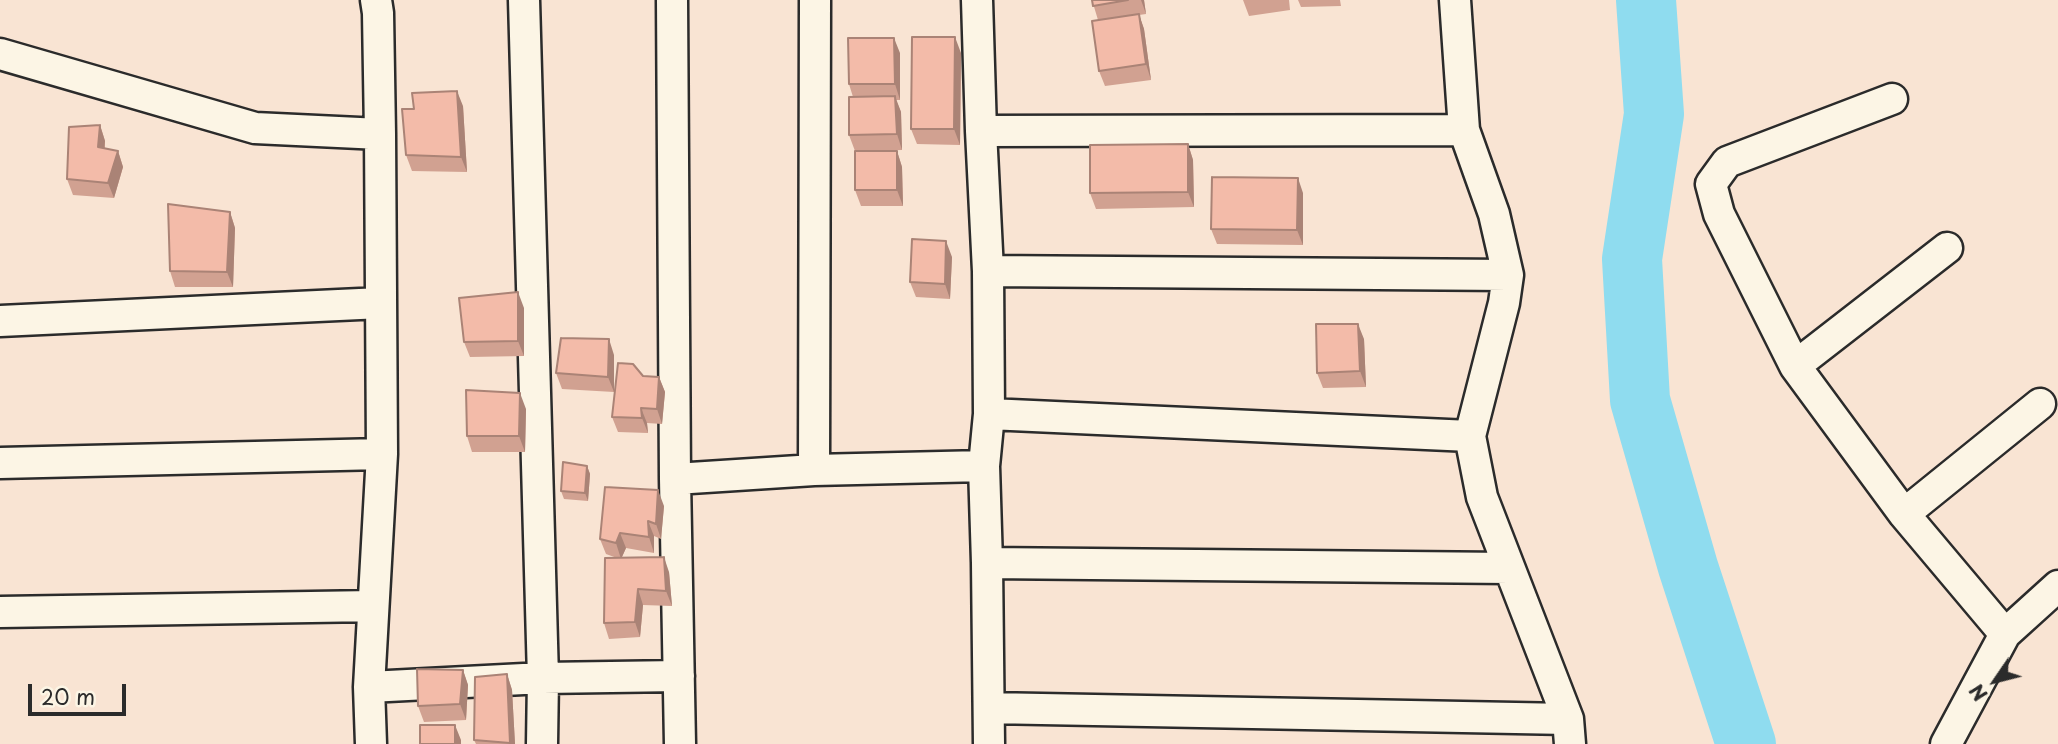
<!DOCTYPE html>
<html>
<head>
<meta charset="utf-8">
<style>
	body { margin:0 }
	#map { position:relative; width:2058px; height:744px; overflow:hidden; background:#f9e4d3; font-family:"Playpen Sans",sans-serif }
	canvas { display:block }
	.north { position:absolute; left:1960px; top:646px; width:70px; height:70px; -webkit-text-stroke:5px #fcf5e5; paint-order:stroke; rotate:235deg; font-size:19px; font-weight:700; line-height:28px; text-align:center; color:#2b2b2b }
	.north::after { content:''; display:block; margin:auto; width:24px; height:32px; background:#2b2b2b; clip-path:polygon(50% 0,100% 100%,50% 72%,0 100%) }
	.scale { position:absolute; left:28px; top:684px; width:98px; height:32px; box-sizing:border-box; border:4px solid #2b2b2b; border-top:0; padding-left:9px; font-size:21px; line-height:24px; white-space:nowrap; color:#2b2b2b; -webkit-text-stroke:5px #fcf5e5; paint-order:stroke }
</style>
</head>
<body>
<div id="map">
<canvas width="2058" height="744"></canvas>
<div class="north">N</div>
<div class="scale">20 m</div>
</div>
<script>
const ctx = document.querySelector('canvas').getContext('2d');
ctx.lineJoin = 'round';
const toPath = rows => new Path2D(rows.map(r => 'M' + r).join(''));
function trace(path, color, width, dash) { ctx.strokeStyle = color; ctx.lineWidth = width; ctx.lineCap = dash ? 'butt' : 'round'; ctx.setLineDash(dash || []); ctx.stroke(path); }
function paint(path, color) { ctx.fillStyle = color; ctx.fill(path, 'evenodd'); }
trace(toPath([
	[1646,0,1654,114,1632,259,1640,400,1688,567,1746,744]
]), '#8fdcef', 60);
const street = toPath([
	[524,0,543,678,542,744],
	[672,0,675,479,680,744],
	[977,0,981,131,988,271,989,414,984,466,987,563,989,744],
	[1455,0,1464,130,1494,214,1508,275,1504,303,1470,436,1482,497,1568,719,1570,744],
	[0,54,255,128,380,134],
	[1892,99,1727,162,1711,184,1719,214,1795,366,1904,514,2005,634],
	[981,131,1464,130],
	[988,271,1508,275],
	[0,321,381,303],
	[1795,366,1947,248],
	[989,414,1470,436],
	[0,463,382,454],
	[814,470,815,0],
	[675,479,814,470,984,466],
	[1904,514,2040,404],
	[987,563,1509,568],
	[0,612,373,606],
	[369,687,543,678,679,676],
	[989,708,1568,719],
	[371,744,369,687,382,454,380,134,378,13,376,0],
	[1946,744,2005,634,2058,586]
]);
trace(street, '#2b2b2b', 35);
trace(street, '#fcf5e5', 30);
paint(toPath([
	[1092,0,1144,0,1146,14,1139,15,1144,29,1151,80,1105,86,1099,71,1098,20],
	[1243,0,1289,0,1290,10,1249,16],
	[1298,0,1340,0,1341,6,1301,7],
	[900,53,900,100,896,100,901,112,902,150,855,151,849,135,853,97,849,84],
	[961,53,960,145,917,144,911,129],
	[463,106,467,172,412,171,406,155,414,109],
	[100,125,105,141,105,148,118,151,123,167,114,198,73,195,67,179],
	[1188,144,1193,160,1194,207,1096,209,1090,193],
	[897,151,902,167,903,206,861,206,855,190],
	[1303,193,1303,245,1217,244,1211,229],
	[230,212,235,228,233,287,175,287,170,271],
	[952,257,950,299,916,297,910,282],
	[524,308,524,356,470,357,464,342],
	[1364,339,1366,387,1323,388,1317,373],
	[614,355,614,392,562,389,556,373],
	[643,376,659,377,665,392,662,424,647,423,648,433,618,432,612,417],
	[526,409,525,452,472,452,467,436],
	[587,466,590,474,588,501,564,499,561,491],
	[664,506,661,539,654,536,654,553,626,548,622,557,669,572,672,606,643,605,640,637,609,639,604,623,617,558,606,554,600,539],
	[463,670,468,685,466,720,424,722,418,706],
	[507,674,512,690,515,744,476,744,474,740]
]), '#d1a191');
paint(toPath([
	[1141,0,1144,0,1146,14],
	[1139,14,1144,29,1151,80,1146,64],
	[955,37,961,53,960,145,954,129],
	[894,38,900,53,900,100,895,84],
	[457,91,463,106,467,172,461,157],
	[895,96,901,112,902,150,897,134],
	[100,125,105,141,103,162,98,147],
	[1188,144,1193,160,1194,207,1188,192],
	[118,151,123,167,114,198,108,183],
	[897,151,902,167,903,206,897,190],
	[1298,178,1303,193,1303,245,1297,230],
	[230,212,235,228,233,287,227,272],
	[946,241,952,257,950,299,945,284],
	[518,292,524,308,524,356,518,341],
	[1358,324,1364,339,1366,387,1360,371],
	[609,339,614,355,614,392,608,377],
	[659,377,665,392,662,424,657,409],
	[520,393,526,409,525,452,519,436],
	[641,408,647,423,648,433,642,418],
	[587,466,590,474,588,501,585,493],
	[658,490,664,506,661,539,656,524],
	[648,521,654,536,654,553,649,537],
	[620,533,626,548,621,559,616,543],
	[664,557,669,572,672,606,666,591],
	[638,589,643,605,640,637,635,622],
	[463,670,468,685,466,720,460,704],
	[507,674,512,690,515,744,510,744,510,743],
	[455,725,461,740,461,744,455,744]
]), '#aa8376');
const building = toPath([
	[1092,0,1128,0,1093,6,1092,0],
	[1139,14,1146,64,1099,71,1092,21,1139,14],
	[912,37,955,37,954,129,911,129,912,37],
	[848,38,894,38,895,84,849,84,848,38],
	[457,91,461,157,406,155,402,109,414,109,412,93,457,91],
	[895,96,897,134,849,135,849,97,895,96],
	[100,125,98,147,118,151,108,183,67,179,69,127,100,125],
	[1188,144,1188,192,1090,193,1090,145,1188,144],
	[855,151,897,151,897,190,855,190,855,151],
	[1212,177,1298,178,1297,230,1211,229,1212,177],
	[168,204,230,212,227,272,170,271,168,204],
	[912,239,946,241,945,284,910,282,912,239],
	[518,292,518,341,464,342,459,298,518,292],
	[1316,324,1358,324,1360,371,1317,373,1316,324],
	[561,338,609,339,608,377,556,373,561,338],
	[618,363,633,364,643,376,659,377,657,409,641,408,642,418,612,417,618,363],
	[466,390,520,393,519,436,467,436,466,390],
	[563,462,587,466,585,493,561,491,563,462],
	[605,487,658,490,656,524,648,521,649,537,620,533,616,543,600,539,605,487],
	[664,557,666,591,638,589,635,622,604,623,605,558,664,557],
	[417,669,463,670,460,704,418,706,417,669],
	[507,674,510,743,474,740,475,677,507,674],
	[420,725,455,725,455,744,420,744,420,725]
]);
paint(building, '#f3bba9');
trace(building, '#aa8376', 2);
</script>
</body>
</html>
